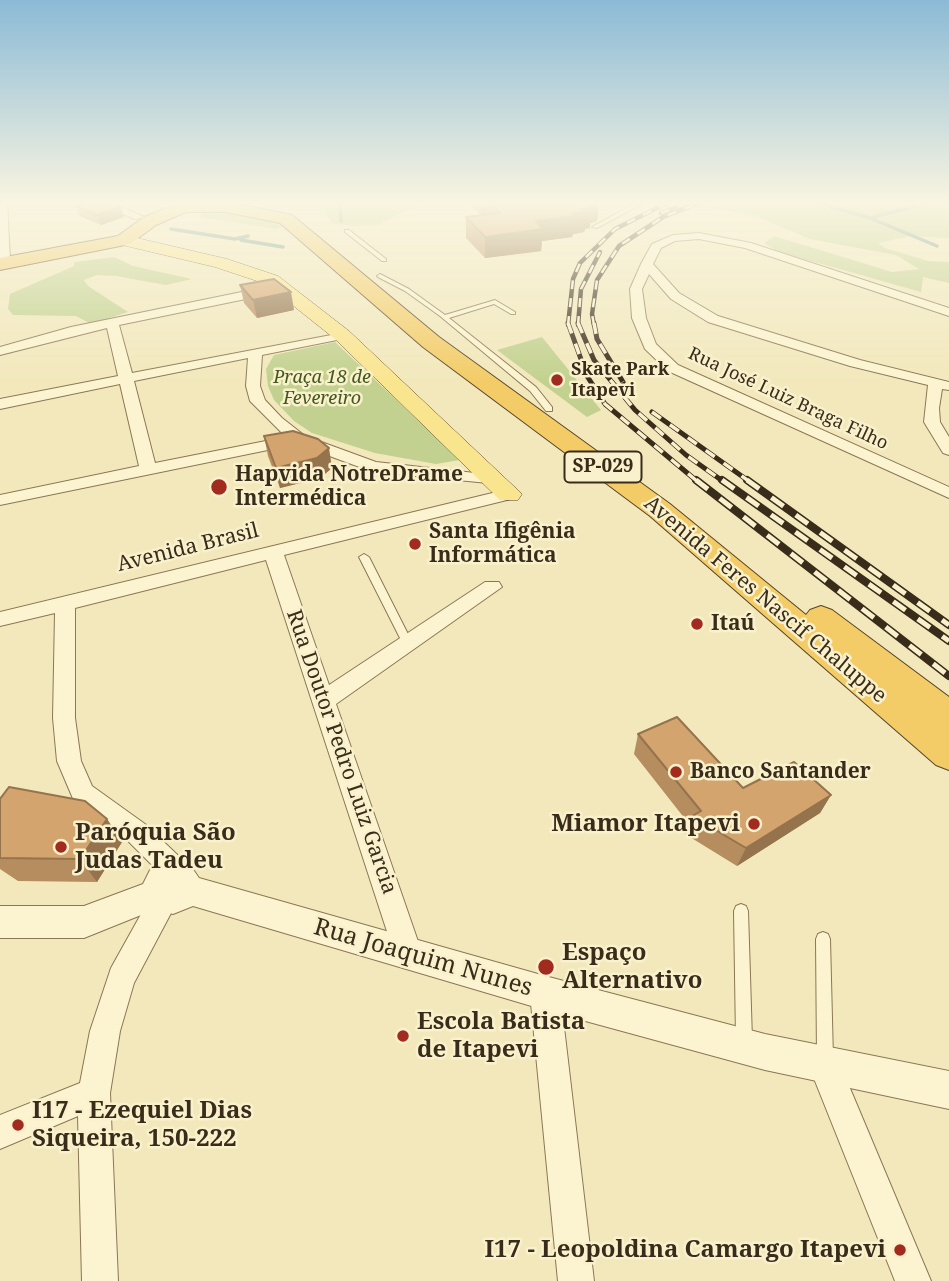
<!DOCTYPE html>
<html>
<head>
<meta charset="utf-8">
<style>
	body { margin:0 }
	canvas { display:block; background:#f2e8bc }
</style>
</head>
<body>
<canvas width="949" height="1281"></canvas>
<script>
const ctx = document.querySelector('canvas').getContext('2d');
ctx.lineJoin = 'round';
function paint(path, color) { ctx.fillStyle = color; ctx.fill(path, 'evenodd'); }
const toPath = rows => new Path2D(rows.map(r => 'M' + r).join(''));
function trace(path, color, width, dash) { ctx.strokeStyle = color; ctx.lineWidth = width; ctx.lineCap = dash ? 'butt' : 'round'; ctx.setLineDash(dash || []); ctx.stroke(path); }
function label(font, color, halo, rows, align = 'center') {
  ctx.font = font + ' "Noto Serif",serif'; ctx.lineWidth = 5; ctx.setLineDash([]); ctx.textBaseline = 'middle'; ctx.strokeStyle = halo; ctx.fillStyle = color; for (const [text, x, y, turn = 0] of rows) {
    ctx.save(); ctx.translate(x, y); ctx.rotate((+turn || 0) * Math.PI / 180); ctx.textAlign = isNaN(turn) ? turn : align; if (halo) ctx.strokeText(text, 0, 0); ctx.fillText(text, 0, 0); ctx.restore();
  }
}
paint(toPath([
	[322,202,418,202,420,204,377,225,352,226,332,223,321,205],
	[719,202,949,202,949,238,911,236,878,243,885,248,928,261,949,262,949,283,923,277,921,292,779,252,764,243,774,236,892,272,919,269,896,255,810,239,756,216,703,206],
	[204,212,242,215,283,226,277,229,199,217],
	[114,257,133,266,192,279,166,285,116,276,97,275,84,280,88,286,128,312,91,324,76,316,13,315,8,309,10,294,74,266,74,262],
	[542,337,601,410,587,417,497,350],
	[335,342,460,460,436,464,375,453,312,433,294,421,274,400,268,386,266,369,274,355]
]), '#c2d18f');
trace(toPath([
	[340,202,341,221],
	[815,202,870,218],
	[931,202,870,218,937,246],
	[171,229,235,239,248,236],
	[241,240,283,247]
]), '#67918b', 3.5);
const service = toPath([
	[638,202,645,202,597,228,592,227,638,202],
	[345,230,349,230,386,259,386,261,382,261,345,232,345,230],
	[380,274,409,289,445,315,495,300,515,312,515,314,511,314,494,304,449,318,536,387,552,407,552,411,546,411,530,391,440,316,405,291,378,277,377,276,380,274],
	[364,554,369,557,413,644,412,647,404,647,403,644,359,557,364,554],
	[741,904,746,906,748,911,752,1040,749,1045,744,1048,739,1045,736,1040,734,911,736,906,741,904],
	[823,932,828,934,830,939,833,1059,831,1065,825,1067,819,1065,817,1059,816,939,818,934,823,932]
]);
const minor = toPath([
	[0,202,7,202,10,259,4,263,0,262,0,202],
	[94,202,110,202,144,217,135,219,94,202],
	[699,233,751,243,949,308,949,316,745,248,699,239,675,241,661,248,653,264,679,293,718,316,860,360,949,382,949,390,942,389,939,408,940,422,949,437,949,455,943,453,924,422,928,385,850,366,708,322,671,299,649,274,642,289,646,318,656,344,678,365,949,487,949,498,668,371,645,349,632,318,630,289,641,264,652,244,673,235,699,233],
	[271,286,277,290,275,293,119,325,132,373,347,332,347,338,262,355,260,386,265,400,282,418,305,436,376,462,493,475,499,476,502,480,499,484,373,472,297,444,0,505,0,495,139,466,120,384,0,409,0,399,118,376,107,328,0,355,0,347,71,327,271,286],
	[248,358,246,386,250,401,286,437,155,463,134,381,248,358],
	[509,489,518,494,515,498,284,555,329,685,485,582,499,582,502,587,336,704,422,953,418,963,408,967,398,963,394,953,266,560,75,608,75,718,81,761,92,786,145,824,187,864,191,873,187,882,178,885,169,882,127,840,74,801,57,761,53,718,55,613,0,626,0,612,509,489],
	[165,885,175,889,179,898,134,983,120,1031,110,1093,118,1281,82,1281,78,1116,0,1149,0,1115,80,1083,90,1031,111,968,155,889,165,885],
	[545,978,555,983,560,993,594,1281,558,1281,530,993,535,983,545,978],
	[825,1050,836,1055,931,1281,895,1281,809,1066,814,1055,825,1050]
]);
const tertiary = toPath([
	[169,858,190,865,199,878,545,976,765,1034,949,1071,949,1109,765,1070,545,1010,193,906,173,914,156,909,84,938,0,938,0,906,84,906,143,884,152,866,169,858]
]);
const primary = toPath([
	[124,235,227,259,278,276,349,331,522,494,518,500,500,500,335,339,266,284,215,267,118,244,116,240,118,236,124,235]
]);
const trunk = toPath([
	[183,202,228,202,292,215,439,337,670,504,806,615,810,610,821,606,832,610,949,697,949,770,936,765,650,516,423,347,280,223,226,212,186,212,156,225,130,244,0,270,0,258,118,236,144,217,183,202]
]);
trace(service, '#8b7754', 2);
trace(minor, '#8b7754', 2);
trace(tertiary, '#8b7754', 2);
trace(primary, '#584429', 1);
trace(trunk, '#584429', 2);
paint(service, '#fcf4d0');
paint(minor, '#fcf4d0');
paint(tertiary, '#fcf4d0');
paint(primary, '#fae58f');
paint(trunk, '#f3cc68');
const railFar2 = toPath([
	[661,213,690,202],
	[568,325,573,279,580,263,615,229,669,202],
	[578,325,581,289,600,252],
	[594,325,592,314,597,280,619,246,663,217,702,202]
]);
const railFar1 = toPath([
	[568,323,587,376,605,404,698,482],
	[578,323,594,360,635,410,686,455,724,482],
	[594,323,597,339,623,382],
	[652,412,750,482]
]);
const rail = toPath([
	[696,480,949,676],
	[722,480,949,641],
	[747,480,949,625]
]);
trace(railFar2, '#392c1a', 4.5);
trace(railFar1, '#392c1a', 5);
trace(rail, '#392c1a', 8);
trace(railFar2, '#f9f1cc', 2.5, [9]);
trace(railFar1, '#f9f1cc', 3.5, [11]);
trace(rail, '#f9f1cc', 5, [15]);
paint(toPath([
	[467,202,599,202,597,221,590,223,590,228,585,229,584,232,573,234,572,237,542,241,541,251,485,258,466,238,466,217,481,215],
	[76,206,124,217,101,225,80,216],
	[240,285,294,310,257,318,244,303],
	[264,436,332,468,320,478,280,488,268,456],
	[638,734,743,788,831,795,820,813,737,866,685,834,689,824,634,754],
	[0,799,107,819,122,842,97,882,18,881,0,869]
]), '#b68d5f');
paint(toPath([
	[599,202,597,221,590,223,590,228,585,229,584,232,573,234,572,237,542,241,541,251,485,258,485,237,536,221,572,213,582,209,590,203],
	[121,207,124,217,101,225,98,215],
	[291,292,294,310,257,318,253,300],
	[329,448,332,468,320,478,280,488,276,468],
	[831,795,820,813,737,866,746,848],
	[107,819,122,842,97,882,80,859]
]), '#94734d');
const building = toPath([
	[87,202,110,202,121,207,98,215,76,206,87,202],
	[489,202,591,202,592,207,582,209,586,212,572,213,574,216,536,221,543,229,485,237,466,217,500,213,489,202],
	[274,279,291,292,253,300,240,285,274,279],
	[293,431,318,439,329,448,317,458,276,468,264,436,293,431],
	[677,717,743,788,794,762,831,795,746,848,692,816,701,811,638,734,677,717],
	[9,787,85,801,107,819,80,859,0,858,0,799,9,787]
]);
paint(building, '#d4a46e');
trace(building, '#94734d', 2);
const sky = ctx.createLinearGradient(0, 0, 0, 382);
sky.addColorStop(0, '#8bbad6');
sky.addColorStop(0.53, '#f9f5e1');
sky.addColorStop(1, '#f9f5e100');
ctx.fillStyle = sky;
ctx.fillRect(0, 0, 949, 382);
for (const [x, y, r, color] of [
	[557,380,7,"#a12b1e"],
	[219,487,9,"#a12b1e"],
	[415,544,7,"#a12b1e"],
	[697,624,7,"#a12b1e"],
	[676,772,7,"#a12b1e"],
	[754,824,7,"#a12b1e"],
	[61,847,7,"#a12b1e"],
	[546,967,9,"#a12b1e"],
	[403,1036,7,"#a12b1e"],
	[18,1125,7,"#a12b1e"],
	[900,1250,7,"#a12b1e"]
]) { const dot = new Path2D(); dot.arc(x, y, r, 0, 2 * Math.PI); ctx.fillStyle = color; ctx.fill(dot); trace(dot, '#f9f1cc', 2.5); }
label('bold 18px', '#392c1a', '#f9f1cc', [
	["Skate Park",571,370],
	["Itapevi",571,391]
], 'left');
label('italic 18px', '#43581f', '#f9f1cc', [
	["Praça 18 de",322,378],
	["Fevereiro",322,399]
]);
label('18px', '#392c1a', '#f9f1cc', [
	["Rua José Luiz Braga Filho",788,399,25]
]);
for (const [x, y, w] of [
	[603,467,77]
]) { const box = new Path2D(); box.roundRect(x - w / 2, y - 15.5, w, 31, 5); ctx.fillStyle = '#f9f1cc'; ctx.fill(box); trace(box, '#392c1a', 2); }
label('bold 19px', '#392c1a', null, [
	["SP-029",603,467]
]);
label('bold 21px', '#392c1a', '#f9f1cc', [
	["Hapvida NotreDrame",235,475],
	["Intermédica",235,499],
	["Santa Ifigênia",429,532],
	["Informática",429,556],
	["Itaú",711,624],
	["Banco Santander",690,772]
], 'left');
label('21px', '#392c1a', '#f9f1cc', [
	["Avenida Brasil",188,548,-14],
	["Avenida Feres Nascif Chaluppe",765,600,40],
	["Rua Doutor Pedro Luiz Garcia",341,752,71]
]);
label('bold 24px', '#392c1a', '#f9f1cc', [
	["Miamor Itapevi",740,824,"right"],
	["Paróquia São",75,833],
	["Judas Tadeu",75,861],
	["Espaço",562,953],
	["Alternativo",562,981],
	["Escola Batista",417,1022],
	["de Itapevi",417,1050],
	["I17 - Ezequiel Dias",32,1111],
	["Siqueira, 150-222",32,1139],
	["I17 - Leopoldina Camargo Itapevi",886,1250,"right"]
], 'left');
label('24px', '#392c1a', '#f9f1cc', [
	["Rua Joaquim Nunes",423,958,16]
]);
</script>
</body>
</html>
